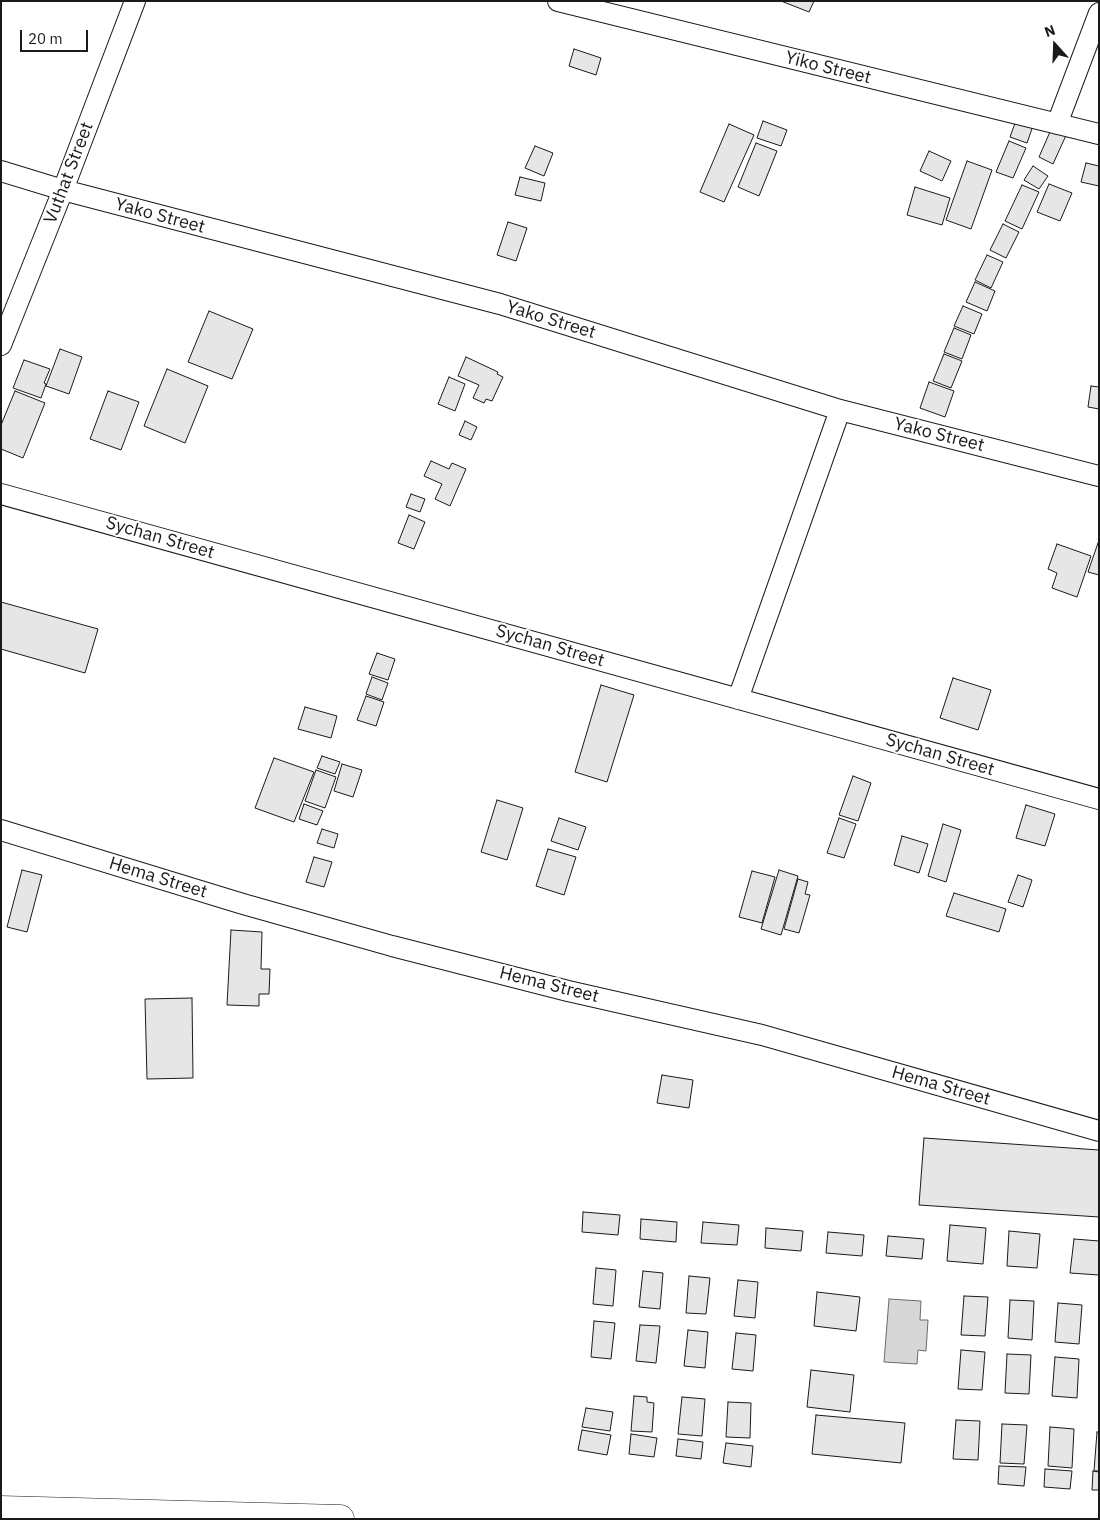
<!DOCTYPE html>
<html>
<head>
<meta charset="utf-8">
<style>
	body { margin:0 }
	#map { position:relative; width:1100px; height:1520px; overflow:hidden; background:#fff; font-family:"IBM Plex Sans",sans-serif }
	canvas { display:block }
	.frame { position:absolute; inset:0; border:2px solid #1a1a1a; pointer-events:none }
	.north { position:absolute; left:1030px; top:20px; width:50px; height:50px; -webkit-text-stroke:4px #fff; paint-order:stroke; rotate:340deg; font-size:14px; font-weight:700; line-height:20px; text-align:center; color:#1a1a1a }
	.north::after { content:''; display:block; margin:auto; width:18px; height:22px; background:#1a1a1a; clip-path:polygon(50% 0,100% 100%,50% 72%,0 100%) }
	.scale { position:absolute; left:20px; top:30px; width:68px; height:22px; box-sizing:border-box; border:2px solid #1a1a1a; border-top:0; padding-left:6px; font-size:15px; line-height:18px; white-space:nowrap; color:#1a1a1a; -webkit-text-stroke:4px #fff; paint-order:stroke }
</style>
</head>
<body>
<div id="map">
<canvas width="1100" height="1520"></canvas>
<div class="frame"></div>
<div class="north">N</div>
<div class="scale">20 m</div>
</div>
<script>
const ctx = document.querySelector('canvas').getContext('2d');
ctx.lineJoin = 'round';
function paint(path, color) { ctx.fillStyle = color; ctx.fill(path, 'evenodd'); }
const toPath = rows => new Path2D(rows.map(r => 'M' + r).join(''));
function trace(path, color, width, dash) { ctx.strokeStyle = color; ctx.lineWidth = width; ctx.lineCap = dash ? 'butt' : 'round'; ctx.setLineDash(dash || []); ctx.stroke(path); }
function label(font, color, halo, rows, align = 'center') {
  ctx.font = font + ' "IBM Plex Sans",sans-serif'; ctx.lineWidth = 4; ctx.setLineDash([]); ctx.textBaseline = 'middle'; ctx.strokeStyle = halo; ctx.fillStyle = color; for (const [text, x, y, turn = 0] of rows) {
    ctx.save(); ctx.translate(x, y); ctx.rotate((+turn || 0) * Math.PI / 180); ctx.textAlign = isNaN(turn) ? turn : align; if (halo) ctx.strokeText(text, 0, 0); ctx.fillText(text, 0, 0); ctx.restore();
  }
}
const water = toPath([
	[889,1299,921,1301,920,1320,928,1320,926,1351,918,1350,917,1364,884,1362,889,1299]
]);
paint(water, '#d7d7d7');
trace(water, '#6a6a6a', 1);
const building = toPath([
	[781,1,814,1,809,12,781,1],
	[574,49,601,58,596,75,569,66,574,49],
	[1018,115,1035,120,1027,143,1010,137,1018,115],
	[763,121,787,130,781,146,757,138,763,121],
	[729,124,754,135,724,202,700,192,729,124],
	[1053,125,1068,131,1053,164,1039,157,1053,125],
	[1009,141,1026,148,1013,178,996,172,1009,141],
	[756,143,777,151,759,196,738,187,756,143],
	[535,146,553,153,544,176,525,168,535,146],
	[929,151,951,161,942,181,920,171,929,151],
	[967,161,992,170,971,229,946,220,967,161],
	[1086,163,1099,166,1099,186,1081,182,1086,163],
	[1033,166,1048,176,1039,189,1024,180,1033,166],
	[520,177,545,183,541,201,515,195,520,177],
	[1049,184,1072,193,1060,221,1037,212,1049,184],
	[1022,185,1039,192,1022,229,1005,221,1022,185],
	[915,187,950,198,942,225,907,215,915,187],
	[508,222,527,228,516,261,497,255,508,222],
	[1003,224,1019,232,1006,258,990,250,1003,224],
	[987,255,1003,262,991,288,975,280,987,255],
	[975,282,995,291,987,311,966,302,975,282],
	[963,306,982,314,974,334,954,326,963,306],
	[209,311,253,329,232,379,188,362,209,311],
	[954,328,971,335,962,359,944,352,954,328],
	[60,349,82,357,69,394,46,386,60,349],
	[944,354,962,361,951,388,933,381,944,354],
	[466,357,498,372,497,374,503,377,492,401,486,399,484,403,473,398,479,385,458,376,466,357],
	[24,360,50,369,44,383,46,384,41,398,13,388,24,360],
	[167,369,208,386,185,443,144,426,167,369],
	[449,377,465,384,455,411,438,404,449,377],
	[929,382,954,391,945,417,920,408,929,382],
	[1091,386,1099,387,1099,409,1088,407,1091,386],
	[15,391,45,403,23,458,1,449,1,425,15,391],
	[108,391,139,402,121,450,90,439,108,391],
	[465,421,477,427,471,440,459,435,465,421],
	[431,461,449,469,452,463,466,469,450,506,435,499,442,484,424,476,431,461],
	[411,494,425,499,420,512,406,507,411,494],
	[409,515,425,522,414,549,398,543,409,515],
	[1099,540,1099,575,1088,572,1099,540],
	[1057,544,1091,556,1077,597,1052,588,1057,573,1048,569,1057,544],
	[1,602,98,629,85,673,1,649,1,602],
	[377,653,395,659,388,680,369,674,377,653],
	[372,677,388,683,382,700,366,694,372,677],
	[953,678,991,690,978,730,940,718,953,678],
	[601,685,634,695,607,782,575,772,601,685],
	[366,696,384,702,376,726,357,720,366,696],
	[305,707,337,716,331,738,298,729,305,707],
	[322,756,340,762,335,774,317,768,322,756],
	[274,758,314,772,294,822,255,808,274,758],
	[342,764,362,770,353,797,334,791,342,764],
	[316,770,336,777,325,808,305,801,316,770],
	[853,776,871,783,858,821,839,815,853,776],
	[497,800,523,808,507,860,481,852,497,800],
	[304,804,323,811,317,825,299,819,304,804],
	[1026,805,1055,814,1045,846,1016,838,1026,805],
	[559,818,586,827,578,850,551,841,559,818],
	[839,818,856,824,844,858,827,853,839,818],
	[943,824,961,830,946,882,928,876,943,824],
	[322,829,338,834,334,848,317,843,322,829],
	[902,836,928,844,919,873,894,865,902,836],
	[548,849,576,857,564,895,536,886,548,849],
	[314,857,332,862,324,887,306,882,314,857],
	[22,870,42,875,27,932,7,927,22,870],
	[779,870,798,876,781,935,761,929,779,870],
	[752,871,775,877,762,923,739,917,752,871],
	[1018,875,1032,880,1023,907,1008,902,1018,875],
	[798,879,808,882,805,894,810,895,799,933,784,929,798,879],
	[954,893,1006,909,999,932,946,916,954,893],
	[231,930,262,932,261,969,270,969,269,994,259,994,259,1006,227,1005,231,930],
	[192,998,193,1078,147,1079,145,999,192,998],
	[662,1075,693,1080,689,1108,657,1103,662,1075],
	[924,1138,1099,1150,1099,1217,919,1205,924,1138],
	[583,1212,620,1215,618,1235,582,1232,583,1212],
	[641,1219,677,1222,676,1242,640,1239,641,1219],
	[703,1222,739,1225,737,1245,701,1243,703,1222],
	[950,1225,986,1228,983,1264,947,1261,950,1225],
	[766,1228,803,1231,801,1251,765,1248,766,1228],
	[1009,1231,1040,1234,1037,1268,1007,1266,1009,1231],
	[828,1232,864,1235,862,1256,826,1253,828,1232],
	[888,1236,924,1239,922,1259,886,1256,888,1236],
	[1074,1239,1099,1241,1099,1275,1070,1273,1074,1239],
	[596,1268,616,1270,613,1306,593,1304,596,1268],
	[643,1271,663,1273,660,1309,639,1307,643,1271],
	[689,1276,710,1278,706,1314,686,1313,689,1276],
	[738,1280,758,1282,755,1318,734,1316,738,1280],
	[817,1292,860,1297,856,1331,814,1326,817,1292],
	[964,1296,988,1297,985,1336,961,1335,964,1296],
	[1010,1300,1034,1301,1032,1340,1008,1338,1010,1300],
	[1058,1303,1082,1305,1079,1344,1055,1342,1058,1303],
	[594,1321,615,1323,611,1359,591,1357,594,1321],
	[640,1325,660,1326,656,1363,636,1361,640,1325],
	[688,1330,708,1332,705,1368,684,1366,688,1330],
	[736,1333,756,1335,753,1371,732,1369,736,1333],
	[961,1350,985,1352,982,1390,958,1389,961,1350],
	[1007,1354,1031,1355,1029,1394,1005,1393,1007,1354],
	[1055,1357,1079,1359,1077,1398,1052,1396,1055,1357],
	[811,1370,854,1375,850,1412,807,1407,811,1370],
	[634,1396,647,1397,647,1402,654,1403,652,1432,631,1431,634,1396],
	[682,1397,705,1399,702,1436,678,1434,682,1397],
	[728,1402,751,1403,750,1438,726,1437,728,1402],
	[586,1408,613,1412,610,1431,582,1427,586,1408],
	[816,1415,905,1423,901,1463,812,1454,816,1415],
	[956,1420,980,1421,978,1460,953,1459,956,1420],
	[1002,1424,1027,1425,1024,1464,1000,1463,1002,1424],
	[1050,1427,1074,1429,1072,1468,1048,1466,1050,1427],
	[582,1430,611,1435,607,1455,578,1450,582,1430],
	[1097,1432,1099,1432,1099,1471,1094,1471,1097,1432],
	[631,1434,657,1438,654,1457,629,1454,631,1434],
	[678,1439,703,1442,701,1459,676,1456,678,1439],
	[726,1443,753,1446,751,1467,723,1463,726,1443],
	[999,1466,1026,1467,1024,1486,998,1484,999,1466],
	[1045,1469,1072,1471,1070,1489,1044,1487,1045,1469],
	[1093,1471,1099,1472,1099,1490,1092,1490,1093,1471]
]);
paint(building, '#e6e6e6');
trace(building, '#1a1a1a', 1);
const street = toPath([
	[558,1,1099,134],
	[1057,124,1099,13],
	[1,171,63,190,500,304,840,410,1099,476],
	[1,345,63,190,135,1],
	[1,494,1099,799],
	[738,699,840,410],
	[1,830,243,904,392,946,568,991,762,1035,1099,1131]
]);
const secondary = toPath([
	[1,1510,340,1519]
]);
trace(street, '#1a1a1a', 22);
trace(secondary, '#1a1a1a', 29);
trace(street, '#fff', 20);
trace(secondary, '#fff', 28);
label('18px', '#1a1a1a', '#fff', [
	["Yiko Street",828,68,14],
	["Vuthat Street",69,173,-69],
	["Yako Street",160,216,15],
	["Yako Street",551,320,17],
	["Yako Street",939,435,14],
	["Sychan Street",160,538,16],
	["Sychan Street",550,646,16],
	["Sychan Street",940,755,16],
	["Hema Street",158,878,17],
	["Hema Street",549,985,14],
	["Hema Street",941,1086,16]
]);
</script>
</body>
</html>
